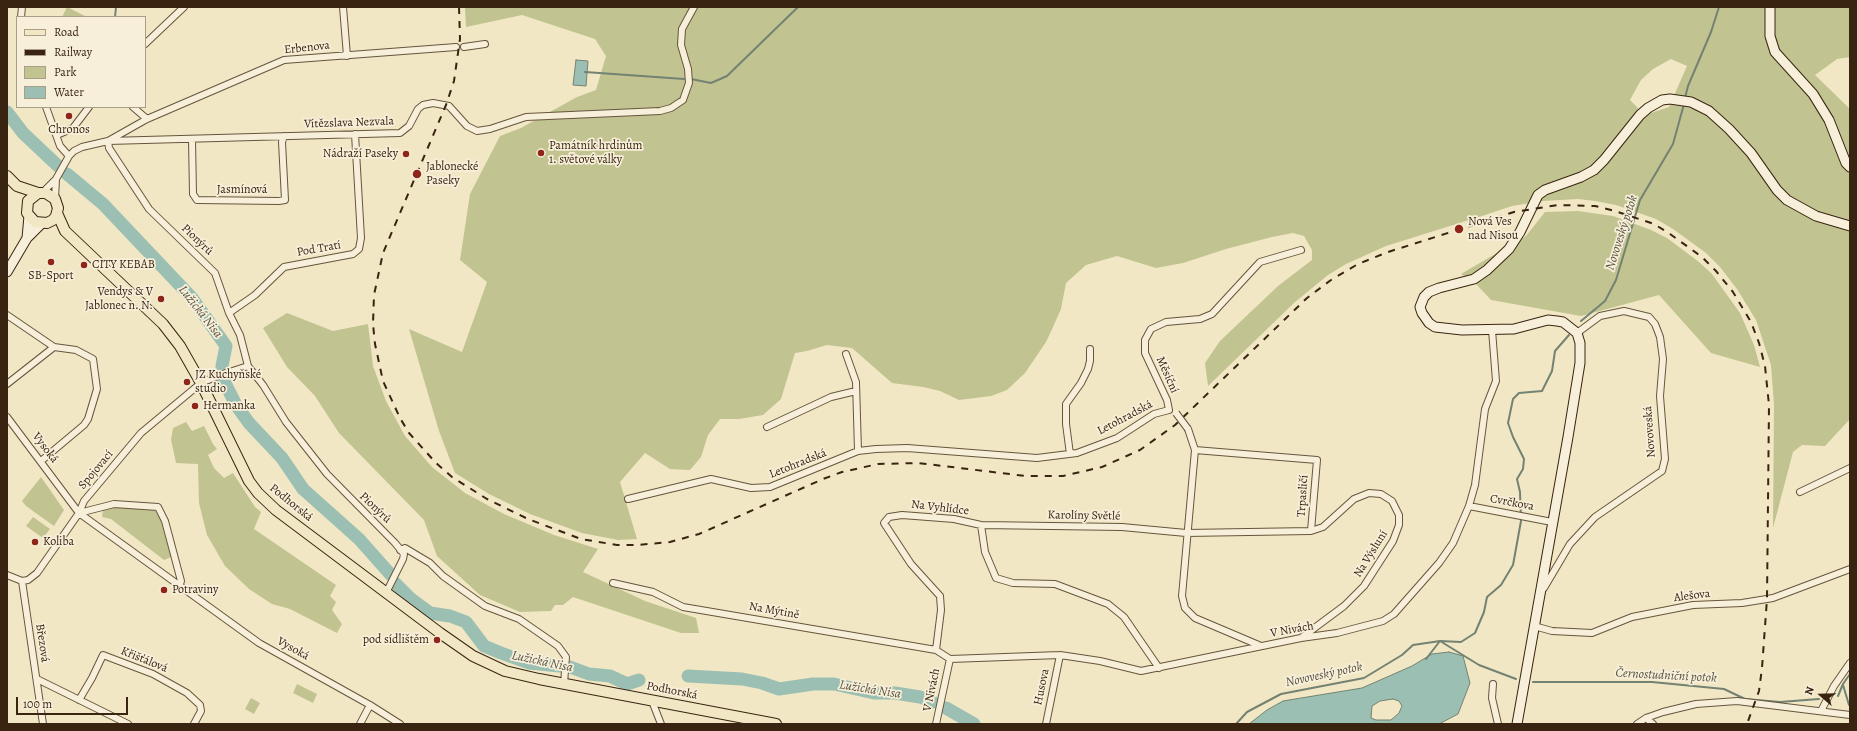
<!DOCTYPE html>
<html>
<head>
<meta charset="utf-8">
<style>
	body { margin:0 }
	#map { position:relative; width:1857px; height:731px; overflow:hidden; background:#f2e7c4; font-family:Alegreya,serif }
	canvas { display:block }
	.frame { position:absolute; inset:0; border:8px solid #382411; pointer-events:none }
	.legend { position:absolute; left:16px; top:16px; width:130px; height:92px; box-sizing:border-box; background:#f7efd9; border:1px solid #ab9e89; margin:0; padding:5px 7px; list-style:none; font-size:12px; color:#382411 }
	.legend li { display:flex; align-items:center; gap:8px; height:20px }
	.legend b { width:20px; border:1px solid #ab9e89 }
	.north { position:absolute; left:1801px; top:675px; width:40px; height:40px; -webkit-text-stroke:3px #f7efd9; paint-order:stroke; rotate:290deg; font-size:11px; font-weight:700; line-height:16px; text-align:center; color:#382411 }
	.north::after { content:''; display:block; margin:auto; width:14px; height:18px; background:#382411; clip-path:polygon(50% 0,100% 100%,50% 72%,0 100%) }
	.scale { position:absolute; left:16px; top:697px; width:112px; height:18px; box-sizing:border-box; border:2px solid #382411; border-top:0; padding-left:5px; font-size:12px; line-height:14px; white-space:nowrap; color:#382411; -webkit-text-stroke:3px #f7efd9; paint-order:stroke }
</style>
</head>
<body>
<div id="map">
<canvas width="1857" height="731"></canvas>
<div class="frame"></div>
<ul class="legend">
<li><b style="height:5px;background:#f2e7c4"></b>Road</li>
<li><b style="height:5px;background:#382411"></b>Railway</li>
<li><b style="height:11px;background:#c1c390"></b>Park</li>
<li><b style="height:11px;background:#9bc0b3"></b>Water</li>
</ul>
<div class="north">N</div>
<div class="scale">100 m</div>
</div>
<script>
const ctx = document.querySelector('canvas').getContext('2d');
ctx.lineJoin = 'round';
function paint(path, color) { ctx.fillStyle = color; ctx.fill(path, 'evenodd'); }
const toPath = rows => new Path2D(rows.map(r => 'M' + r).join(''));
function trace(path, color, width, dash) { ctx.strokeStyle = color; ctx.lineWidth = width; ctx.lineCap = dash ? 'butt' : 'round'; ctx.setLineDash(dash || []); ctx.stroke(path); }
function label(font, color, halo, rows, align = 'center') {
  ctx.font = font + ' Alegreya,serif'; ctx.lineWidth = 3.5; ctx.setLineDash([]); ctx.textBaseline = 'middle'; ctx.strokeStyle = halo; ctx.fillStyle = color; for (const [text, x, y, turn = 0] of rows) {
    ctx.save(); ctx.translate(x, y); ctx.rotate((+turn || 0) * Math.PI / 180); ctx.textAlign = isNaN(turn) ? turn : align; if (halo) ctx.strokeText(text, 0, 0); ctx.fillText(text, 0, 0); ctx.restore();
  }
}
paint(toPath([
	[67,7,87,17,62,17],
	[465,7,1850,7,1850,57,1837,59,1815,75,1850,109,1850,419,1825,446,1802,445,1793,452,1773,528,1774,405,1771,365,1756,320,1737,289,1720,267,1706,253,1673,229,1656,219,1616,205,1595,201,1578,199,1543,201,1512,206,1485,215,1386,246,1346,264,1328,275,1295,302,1208,386,1205,363,1220,341,1278,286,1312,260,1312,250,1304,236,1293,233,1272,237,1226,249,1183,263,1156,268,1117,256,1086,265,1066,283,1061,309,1053,327,1046,342,1025,373,1007,390,991,396,959,400,940,391,923,387,892,383,852,348,827,345,807,351,795,353,781,399,763,415,739,419,720,419,708,435,701,457,690,470,670,469,645,453,620,482,637,539,618,540,582,533,530,514,489,494,455,473,439,431,409,329,462,352,487,282,460,260,470,194,500,136,521,128,577,97,596,90,606,56,595,39,522,15,466,27],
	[1671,59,1687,66,1669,107,1645,115,1630,100,1641,80,1653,69],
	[1578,211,1613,216,1651,230,1667,238,1699,262,1712,274,1740,313,1754,345,1760,367,1711,353,1659,295,1581,316,1491,300,1477,285,1461,274,1526,236,1545,212],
	[287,313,333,331,368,324,373,366,386,401,405,436,432,467,465,493,504,514,554,535,598,549,583,572,645,601,696,618,699,633,681,633,573,597,563,605,555,605,551,611,520,612,480,595,437,556,424,520,339,433,315,396,287,367,263,328],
	[186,422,192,431,204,426,213,444,217,449,208,455,214,468,224,478,233,473,255,507,261,512,254,529,336,585,330,596,336,602,332,610,342,624,337,633,290,609,272,604,249,589,225,566,207,535,199,503,198,464,176,463,171,440,173,428],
	[41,477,64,510,54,526,26,506,22,501],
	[114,507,155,510,161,521,171,557,164,560,111,519,102,517,103,509],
	[33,517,50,529,43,538,26,526],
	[297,684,317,694,313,703,293,693],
	[251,698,260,703,254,714,245,709]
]), '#c1c390');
const water = toPath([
	[576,60,588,61,586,86,573,85,576,60],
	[1449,652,1463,656,1470,683,1458,714,1439,724,1249,724,1267,710,1283,701,1362,688,1412,666,1432,654,1449,652],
	[1393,699,1399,701,1402,706,1399,713,1391,720,1376,720,1371,718,1372,706,1380,701,1393,699]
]);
paint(water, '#9bc0b3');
trace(water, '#738272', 1);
trace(toPath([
	[115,17,116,7],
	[585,72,684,79],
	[691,79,711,83,727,76,798,7],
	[1685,98,1688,86,1711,32,1719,7],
	[1581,321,1605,301,1616,280,1640,200,1673,144,1684,104],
	[1426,659,1440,641,1479,665,1516,679],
	[1533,682,1652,682,1724,689,1745,699,1780,702,1819,699],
	[1843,685,1849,705],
	[1838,696,1843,684,1850,674],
	[1236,724,1247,712,1281,694,1364,678,1402,655,1413,645,1440,641,1461,642,1475,633,1484,612,1487,597,1501,585,1513,565,1521,521,1520,492,1517,479,1523,469,1524,459,1513,437,1508,423,1513,399,1519,393,1542,391,1552,371,1555,351,1569,335]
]), '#738272', 2);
trace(toPath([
	[7,112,23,133,58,166],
	[67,174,103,204,192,298,226,346,222,366,223,379,236,405,249,423,282,458,303,489,359,539,391,575],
	[395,583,411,599,430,613,450,616,466,622,484,646,501,653,529,663,570,667,589,674,610,676,627,684,639,680],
	[688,676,742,679,762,683,779,689,813,684,834,684,874,693,895,693,920,697,933,702],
	[946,708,974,724]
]), '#9bc0b3', 13);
const street = toPath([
	[343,7,347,56],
	[21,17,22,7],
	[145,44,184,7],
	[464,47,485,44],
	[46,107,60,146,69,156],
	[133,107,147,119],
	[57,135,73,128,89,107],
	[192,139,193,194,197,200,279,201,285,200,282,142,284,136],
	[108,141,400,133,409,126,418,109,423,105,433,103,449,106,467,126,477,131,490,129,526,117,660,111,671,108,683,100,689,83,688,69,681,45,682,29,694,7],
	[108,141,109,148,149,209,215,273,229,313,240,335,248,366,263,385,286,422,327,474,395,543,404,554,403,559,386,593],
	[43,192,56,179],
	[55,199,56,179,69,156,74,151,82,147,108,141,147,119,284,60,456,47],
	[229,313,255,295,284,267,353,254,359,249,361,238,355,134],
	[7,315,54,347,76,350,93,359,97,389,88,419,84,425,41,461],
	[846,354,856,382,858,451],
	[7,384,54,347],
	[1169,410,1167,400,1145,353,1145,340,1151,329,1166,322,1200,319,1212,314,1260,262,1301,250],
	[7,417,79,513,259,643,370,705,400,724],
	[767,427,831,397,856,391],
	[1188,429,1195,450,1182,596,1185,608,1195,618,1261,646],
	[1195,450,1317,460,1311,531],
	[1070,454,1066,424,1066,404,1081,383,1088,369,1090,361,1090,349],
	[1800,492,1850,468],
	[628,499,711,479,751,488,770,487,858,451,876,449,907,448,1037,458,1077,453,1117,438,1154,414,1169,410],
	[1469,506,1552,522],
	[79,513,114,504,158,507,165,521,181,581,180,584],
	[981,525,985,552,996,578,1013,583,1055,584,1108,604,1124,617,1159,668],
	[400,550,405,548,430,563,443,576,485,606,519,619,558,646,566,657,564,684],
	[7,575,22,581,28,580,37,573,79,513,84,501,141,433,201,383,220,375,248,366],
	[22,581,43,724],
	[613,583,653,592,683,607,936,650,950,659],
	[1544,588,1570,544,1595,517,1662,471,1665,459,1660,396,1663,359,1660,337,1655,324,1649,317,1624,311,1600,316,1577,333],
	[1534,626,1552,631,1592,633,1632,617,1693,605,1742,603,1773,598,1850,569],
	[936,650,941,610,940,596,911,564,884,523,889,517,902,515,954,519,981,525,1122,527,1186,533,1311,531,1323,527,1354,499,1369,493,1381,494,1392,501,1399,515,1399,525,1393,541,1364,586,1344,606,1301,638],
	[950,659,1060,655,1100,661,1141,671,1301,638,1337,633,1383,621,1394,614,1439,563,1453,543,1469,506,1475,485,1485,409,1496,381,1492,330],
	[37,679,128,724],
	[1493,684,1492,698,1498,724],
	[79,700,92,678,103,655,153,674,187,693,200,705,201,711,194,724],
	[652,701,661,724],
	[1821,711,1834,686,1850,663],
	[1646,718,1653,724],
	[360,724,370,705],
	[936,724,950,659],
	[1046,724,1060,655],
	[1637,724,1646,718,1663,712,1696,704,1737,701,1850,715]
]);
const secondary = toPath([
	[1770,7,1770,36,1775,52,1813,94,1829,120,1846,163,1850,167],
	[27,238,29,216],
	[7,272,27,238,41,224],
	[1517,724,1568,437,1580,363,1580,343,1577,333,1563,322,1557,321,1548,320,1514,329,1462,330,1435,327,1429,323,1422,313,1420,307,1424,297,1429,292,1439,288,1474,279,1487,270,1509,249,1520,232,1538,195,1545,190,1581,177,1594,170,1604,160,1640,115,1648,108,1662,100,1670,99,1691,102,1709,111,1729,129,1751,153,1777,190,1787,200,1816,216,1850,226]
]);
const primary = toPath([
	[7,176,17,186,38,193,46,193,55,199,58,208,56,216,53,220,47,223,35,222,27,213,28,201,38,193],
	[57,213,65,231,163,324,180,346,201,383,249,481,258,493,276,510,440,633,473,656,505,671,539,679,776,724]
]);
trace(street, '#66553e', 8);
trace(secondary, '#382411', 11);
trace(primary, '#382411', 12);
trace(street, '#f7efd9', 6);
trace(secondary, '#f7efd9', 9);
trace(primary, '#f2e7c4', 10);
trace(toPath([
	[459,7,460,39,454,81,446,105,383,253,374,295,373,324,375,344,383,381,400,418,409,433,436,463,452,477,487,499,528,519,581,539,617,545,637,545,670,542,699,534,823,479,842,472,878,464,918,463,1026,476,1063,476,1102,467,1140,450,1175,425,1307,298,1331,280,1358,264,1388,252,1514,212,1558,205,1595,206,1615,211,1654,224,1670,234,1702,257,1716,271,1733,292,1751,322,1759,343,1765,366,1769,405,1767,599,1762,668,1759,691,1747,724]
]), '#382411', 2, [7, 7]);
const streetBridge = toPath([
	[1176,413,1188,429]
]);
trace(streetBridge, '#66553e', 8, []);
trace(streetBridge, '#f7efd9', 6);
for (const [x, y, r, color] of [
	[69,116,4,"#8f2418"],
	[541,153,4,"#8f2418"],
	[406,154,4,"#8f2418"],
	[417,174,5,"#8f2418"],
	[1459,229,5,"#8f2418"],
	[51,262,4,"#8f2418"],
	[84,265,4,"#8f2418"],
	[161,299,4,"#8f2418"],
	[187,382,4,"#8f2418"],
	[195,406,4,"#8f2418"],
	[35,542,4,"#8f2418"],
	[164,590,4,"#8f2418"],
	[437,640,4,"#8f2418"]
]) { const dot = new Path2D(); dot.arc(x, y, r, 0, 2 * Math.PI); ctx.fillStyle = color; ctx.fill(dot); trace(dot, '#f7efd9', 1.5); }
label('12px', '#382411', '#f7efd9', [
	["Erbenova",307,48,-6],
	["Vítězslava Nezvala",349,123,-2],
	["Jasmínová",242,190],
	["Pionýrů",197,240,44],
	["Pod Tratí",319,249,-10],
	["Měsíční",1167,375,66],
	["Letohradská",1125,418,-28],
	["Novoveská",1650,432,-94],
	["Vysoká",45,448,53],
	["Letohradská",798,464,-22],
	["Spojovací",96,470,-50],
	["Trpasličí",1303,496,-86],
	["Podhorská",291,503,39],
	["Cvrčkova",1512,503,11],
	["Pionýrů",375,508,44],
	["Na Vyhlídce",940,508,7],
	["Karolíny Světlé",1084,516,1],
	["Na Výsluní",1371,554,-58],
	["Alešova",1692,596,-7],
	["Na Mýtině",774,611,10],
	["V Nivách",1292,630,-10],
	["Březová",42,643,82],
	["Vysoká",293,649,29],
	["Křišťálová",144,660,22],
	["Husova",1042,687,-78],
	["V Nivách",932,690,-78],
	["Podhorská",672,691,11]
]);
label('12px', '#382411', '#f7efd9', [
	["Chronos",69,130,"center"],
	["Památník hrdinům",549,146],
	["1. světové války",549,160],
	["Nádraží Paseky",398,154,"right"],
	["Jablonecké",426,167],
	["Paseky",426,181],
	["Nová Ves",1468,222],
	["nad Nisou",1468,236],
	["CITY KEBAB",92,265],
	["SB-Sport",51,276,"center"],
	["Vendys & V",153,292,"right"],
	["Jablonec n. N.",153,306,"right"],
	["JZ Kuchyňské",195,375],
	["studio",195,389],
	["Hermanka",203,406],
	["Koliba",43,542],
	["Potraviny",172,590],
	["pod sídlištěm",429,640,"right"]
], 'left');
label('italic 13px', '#565342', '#f7efd9', [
	["Novoveský potok",1622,233,-72],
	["Lužická Nisa",200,312,52],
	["Lužická Nisa",542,662,12],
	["Novoveský potok",1324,675,-12],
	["Černostudniční potok",1666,676,3],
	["Lužická Nisa",870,690,9]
]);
</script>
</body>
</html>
